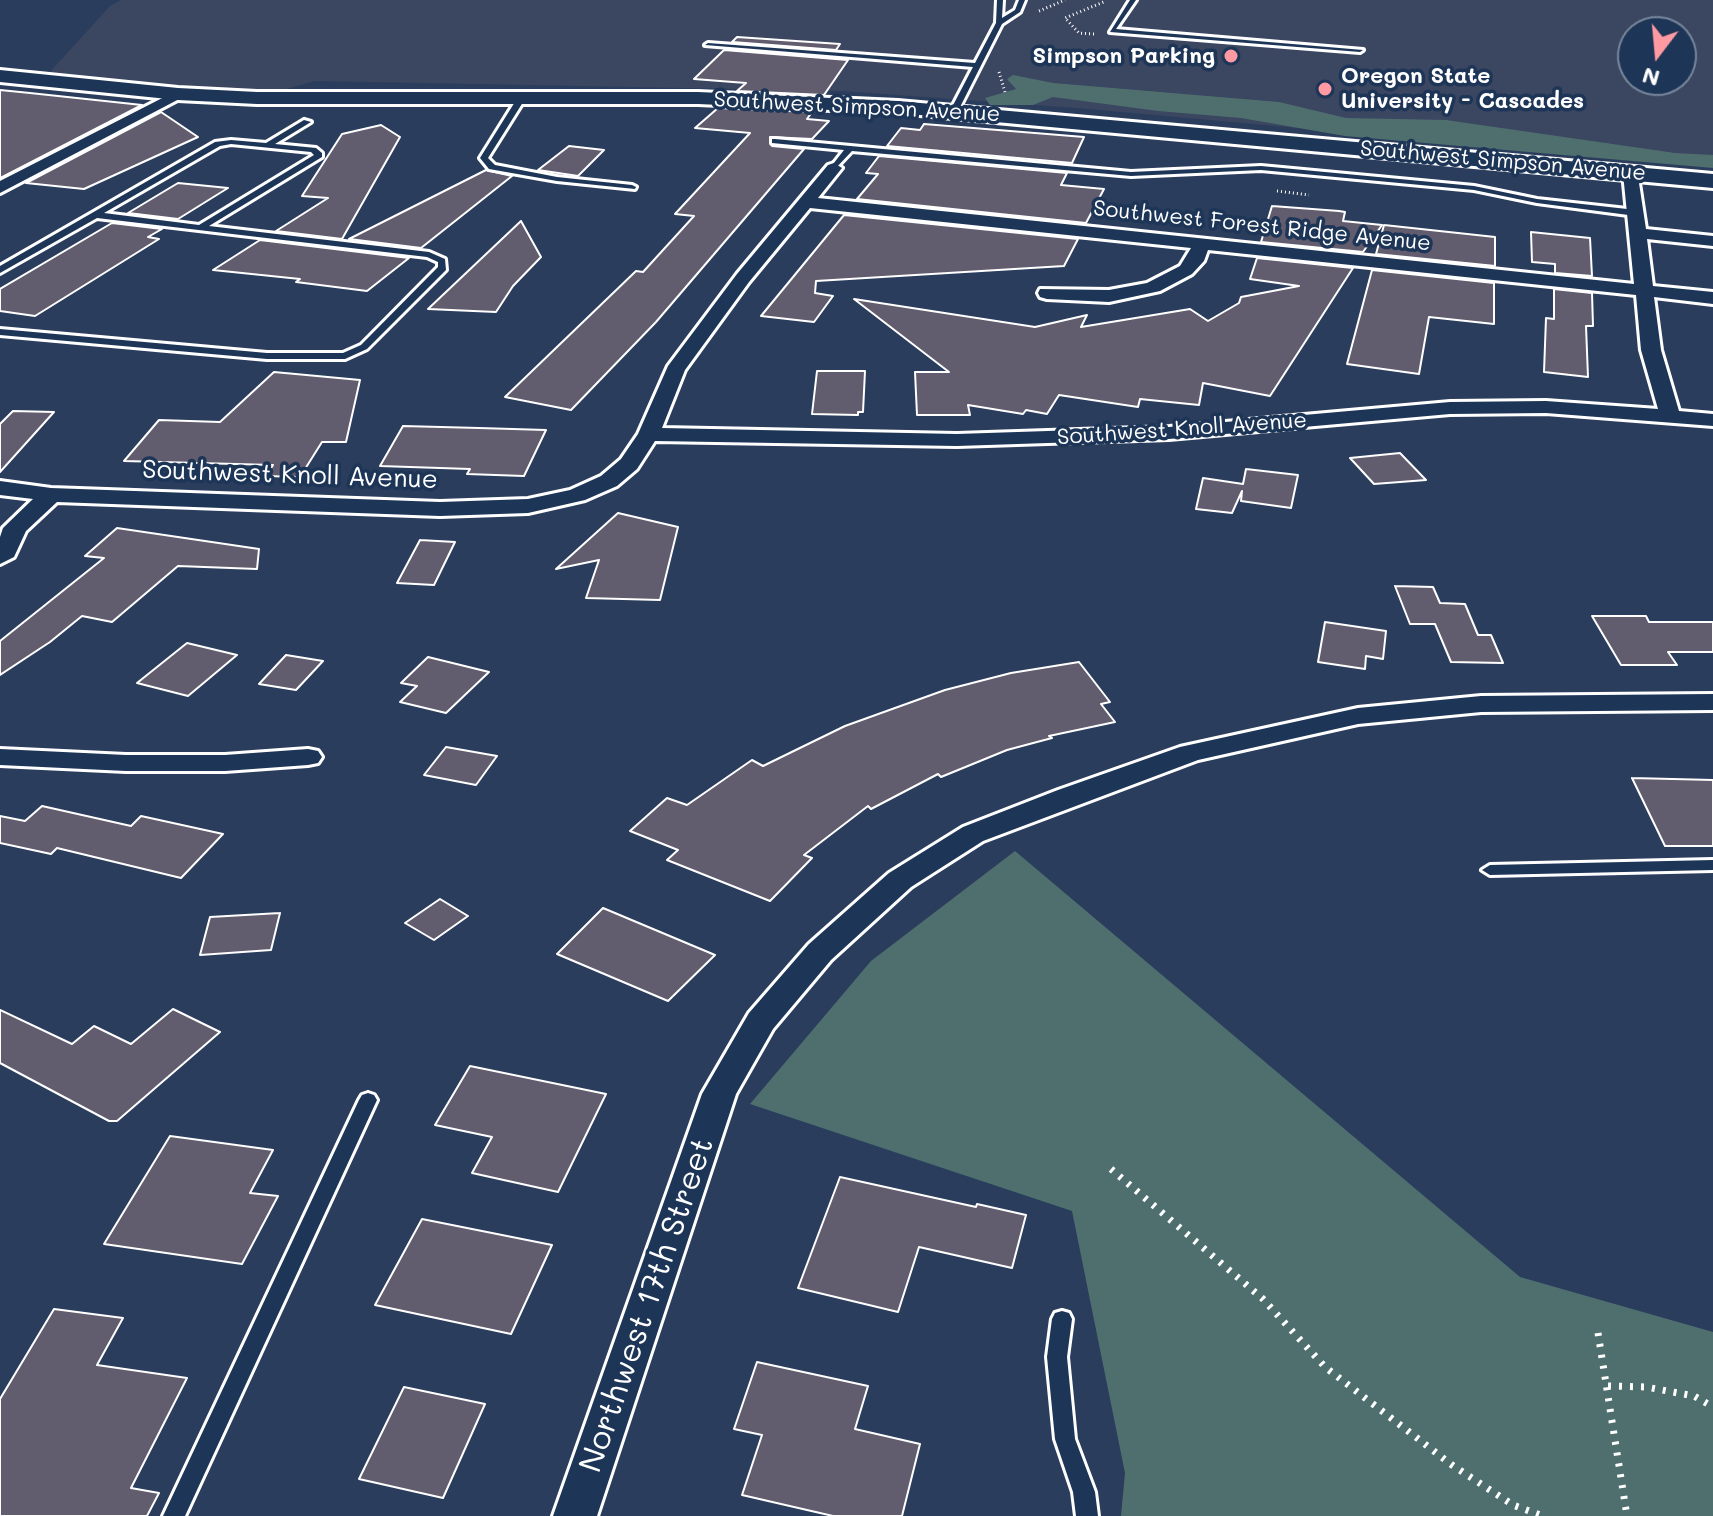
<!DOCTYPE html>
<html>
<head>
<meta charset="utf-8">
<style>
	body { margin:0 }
	#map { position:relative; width:1713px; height:1516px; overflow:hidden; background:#2b3d5c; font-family:Mali,sans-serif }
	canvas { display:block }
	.north { position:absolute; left:1617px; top:16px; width:80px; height:80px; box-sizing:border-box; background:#1d3557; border:2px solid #77869a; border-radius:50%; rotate:196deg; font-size:22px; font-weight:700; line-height:32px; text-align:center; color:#fff }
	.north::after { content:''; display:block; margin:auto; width:28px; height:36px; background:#ff9aa2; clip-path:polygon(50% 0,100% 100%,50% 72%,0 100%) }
</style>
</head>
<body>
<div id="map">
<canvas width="1713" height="1516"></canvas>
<div class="north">N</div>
</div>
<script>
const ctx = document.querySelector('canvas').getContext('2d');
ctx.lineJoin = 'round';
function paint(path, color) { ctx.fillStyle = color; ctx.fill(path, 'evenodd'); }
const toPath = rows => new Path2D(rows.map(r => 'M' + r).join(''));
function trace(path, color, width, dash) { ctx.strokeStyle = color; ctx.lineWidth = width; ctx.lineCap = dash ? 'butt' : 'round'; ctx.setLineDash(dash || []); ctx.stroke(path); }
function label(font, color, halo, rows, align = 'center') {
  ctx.font = font + ' Mali,sans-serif'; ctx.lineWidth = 7; ctx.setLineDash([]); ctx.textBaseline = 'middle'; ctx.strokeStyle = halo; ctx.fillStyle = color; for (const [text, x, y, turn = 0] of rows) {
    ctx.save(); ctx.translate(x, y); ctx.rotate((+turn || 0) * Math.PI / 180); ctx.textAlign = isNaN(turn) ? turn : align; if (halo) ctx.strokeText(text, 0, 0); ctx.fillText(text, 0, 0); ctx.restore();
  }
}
paint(toPath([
	[121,0,1713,0,1713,166,1089,109,842,91,315,81,276,92,172,86,49,73,110,6],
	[1633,32,1681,32,1681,80,1633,80]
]), '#3b4661');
paint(toPath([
	[1013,75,1053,83,1279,102,1346,118,1446,120,1675,153,1713,155,1713,168,1345,136,1241,118,1158,111,1053,97,1033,105,990,105,985,98,1016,89,1007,79],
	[1015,851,1520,1277,1713,1332,1713,1516,1121,1516,1125,1473,1072,1211,750,1104,871,961]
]), '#4f6f6f');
const building = toPath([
	[737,37,840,44,836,50,732,42,737,37],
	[724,50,848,60,824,95,737,91,746,83,694,79,724,50],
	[0,90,30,93,142,105,0,178,0,90],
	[718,108,812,112,807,119,829,121,812,139,770,137,772,146,804,149,656,322,571,410,505,397,636,271,643,272,694,216,675,214,750,133,695,128,718,108],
	[161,112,198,137,84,189,26,183,161,112],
	[924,124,1084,137,1072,163,887,146,901,128,920,130,924,124],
	[381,125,400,137,342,239,276,231,328,198,302,196,342,134,381,125],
	[569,146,604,150,578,176,538,170,569,146],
	[879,156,1067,173,1061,185,1104,189,1086,223,857,199,878,174,866,173,879,156],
	[486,170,512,176,421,248,349,239,486,170],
	[178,183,228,188,178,219,128,213,178,183],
	[1272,206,1339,211,1345,212,1343,221,1382,225,1363,252,1261,242,1272,206],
	[844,215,1078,239,1064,266,816,281,815,293,833,296,814,322,761,316,844,215],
	[521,221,541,257,513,286,496,312,428,309,521,221],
	[112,223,162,229,148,237,159,239,35,316,0,311,0,289,112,223],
	[1384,225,1495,237,1495,266,1376,254,1384,225],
	[1531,232,1590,238,1592,276,1555,273,1555,264,1532,262,1531,232],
	[260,240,409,258,367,291,296,282,300,279,213,270,260,240],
	[1257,258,1353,268,1270,396,1203,383,1199,405,1140,399,1138,407,1059,395,1047,414,1026,410,1023,414,968,405,970,415,917,415,915,372,949,372,854,299,1035,327,1087,315,1081,327,1190,309,1208,321,1239,303,1241,297,1299,286,1250,279,1257,258],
	[1372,270,1494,283,1494,324,1429,317,1419,374,1347,364,1372,270],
	[1554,289,1592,293,1593,326,1586,326,1588,377,1544,372,1546,318,1554,319,1554,289],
	[817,371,865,371,863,412,858,412,858,415,812,414,817,371],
	[274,372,360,380,346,442,322,442,300,477,266,476,273,465,124,461,159,420,220,422,274,372],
	[13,411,54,412,0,472,0,424,13,411],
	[403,426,479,428,546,430,524,476,467,474,470,469,380,466,403,426],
	[1400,453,1426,480,1374,484,1350,458,1400,453],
	[1246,469,1298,475,1291,508,1241,501,1242,491,1232,513,1196,509,1203,478,1243,484,1246,469],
	[618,513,678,527,660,600,586,598,599,560,556,569,618,513],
	[117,528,259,549,257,569,178,566,112,622,82,616,50,642,0,675,0,641,104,558,85,556,117,528],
	[420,540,455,542,434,585,397,583,420,540],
	[1395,586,1433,587,1440,603,1465,604,1478,635,1491,635,1503,663,1451,662,1435,624,1410,624,1395,586],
	[1592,616,1646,616,1649,622,1713,622,1713,652,1668,652,1677,665,1621,665,1592,616],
	[1325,622,1386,631,1383,659,1366,656,1365,669,1318,662,1325,622],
	[187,643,237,655,188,696,137,683,187,643],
	[286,655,323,661,296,690,259,684,286,655],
	[428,657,489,672,446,713,400,702,417,686,401,683,428,657],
	[1079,662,1110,702,1101,704,1115,722,1049,736,1052,738,1007,750,941,777,938,774,871,809,868,806,804,855,812,858,770,901,667,860,678,850,630,831,667,798,687,805,752,760,763,766,845,726,945,690,1011,673,1079,662],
	[446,747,497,756,476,785,424,775,446,747],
	[1632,778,1713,780,1713,846,1665,846,1632,778],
	[42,806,131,826,141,816,223,834,181,878,57,848,51,854,0,843,0,816,25,821,42,806],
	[440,899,468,916,434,940,405,923,440,899],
	[603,908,715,955,668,1001,557,954,603,908],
	[280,913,271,950,200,955,210,917,280,913],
	[173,1009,220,1032,117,1121,109,1121,0,1063,0,1010,72,1044,94,1026,131,1044,173,1009],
	[470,1066,606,1094,558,1192,472,1173,492,1137,435,1125,470,1066],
	[170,1136,273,1150,250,1193,278,1196,242,1264,104,1244,170,1136],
	[840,1177,976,1207,977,1204,1026,1215,1012,1268,919,1247,898,1312,798,1288,840,1177],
	[422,1219,552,1245,511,1334,375,1305,422,1219],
	[54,1309,123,1318,97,1365,187,1378,131,1488,159,1493,147,1516,0,1516,0,1399,54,1309],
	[757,1362,868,1386,855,1429,920,1444,902,1516,833,1516,742,1495,762,1435,734,1429,757,1362],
	[404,1387,485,1404,443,1498,359,1479,404,1387]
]);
paint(building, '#615c6e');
trace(building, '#fff', 2);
const lane = toPath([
	[997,0,1003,0,1002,18,1015,10,1019,0,1025,0,1020,12,1002,24,958,111,954,113,950,111,973,67,705,45,708,43,975,63,996,23,997,0],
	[1130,0,1136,0,1116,29,1363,50,1360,52,1110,32,1130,0],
	[518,97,525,99,488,158,495,165,557,177,632,185,636,187,635,189,557,181,489,169,480,158,518,97],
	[304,120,311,122,275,144,316,148,322,153,322,157,209,226,429,252,445,259,446,270,367,349,345,359,267,359,0,335,0,329,267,353,343,353,361,345,438,267,438,262,427,257,97,218,0,273,0,266,215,142,231,140,266,143,304,120],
	[231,144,311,152,314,155,199,225,104,213,220,146,231,144],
	[775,139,1131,172,1261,166,1474,186,1537,199,1636,210,1640,213,1636,216,1537,203,1474,190,1261,170,1131,176,852,151,834,170,830,168,844,150,772,143,772,139,775,139],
	[1713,860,1713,870,1490,875,1482,870,1490,865,1713,860],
	[368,1093,374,1095,377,1100,185,1516,163,1516,359,1100,362,1095,368,1093],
	[1062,1311,1069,1313,1072,1319,1067,1357,1075,1439,1095,1492,1098,1516,1076,1516,1073,1492,1055,1439,1047,1357,1052,1319,1055,1313,1062,1311]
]);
const street = toPath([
	[178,90,185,94,183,97,0,193,0,181,178,90],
	[834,163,842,168,818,198,1634,284,1623,173,1631,168,1637,170,1646,229,1713,236,1713,246,1647,239,1653,286,1713,292,1713,304,1654,297,1661,350,1679,411,1713,414,1713,426,1546,413,1450,414,1169,439,957,446,655,441,637,469,617,486,585,500,528,513,440,516,57,502,26,531,14,557,0,564,0,537,3,528,33,499,0,495,0,481,51,488,440,502,528,499,570,490,601,476,621,459,638,434,668,366,737,274,828,165,834,163],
	[810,208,1191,248,1180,266,1147,283,1109,290,1040,289,1038,293,1040,297,1047,299,1109,302,1160,291,1192,274,1204,261,1208,250,1636,295,1641,350,1658,409,1546,401,1450,402,1169,427,957,434,662,428,685,370,749,282,810,208],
	[1713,694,1713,710,1481,712,1358,724,1198,760,983,841,911,887,831,960,773,1029,736,1094,597,1516,553,1516,702,1094,749,1013,809,944,889,873,963,827,1058,790,1180,747,1358,708,1481,696,1713,694],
	[0,749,126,755,225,755,308,749,318,751,322,757,318,763,308,765,225,771,126,771,0,765,0,749]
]);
const secondary = toPath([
	[0,70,178,88,257,92,698,92,898,101,1713,174,1713,188,898,113,698,104,257,104,178,100,0,82,0,70]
]);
trace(lane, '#fff', 6);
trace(street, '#fff', 6);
trace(secondary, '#fff', 6);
trace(toPath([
	[1039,11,1065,0],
	[1094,34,1079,33,1065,18,1106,1],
	[999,72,1005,92],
	[1277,191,1309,195]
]), '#fff', 3, [1, 3]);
trace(toPath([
	[1111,1169,1263,1299,1325,1367,1452,1465,1513,1505,1543,1516],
	[1598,1333,1627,1516],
	[1608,1386,1646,1387,1694,1396,1713,1407]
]), '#fff', 7, [3, 8]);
paint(lane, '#1d3557');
paint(street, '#1d3557');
paint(secondary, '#1d3557');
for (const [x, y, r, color] of [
	[1231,56,8,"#ff9aa2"],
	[1325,89,8,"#ff9aa2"]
]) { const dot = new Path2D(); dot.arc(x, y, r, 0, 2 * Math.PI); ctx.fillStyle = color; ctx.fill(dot); trace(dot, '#1d3557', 3); }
label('bold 22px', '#fff', '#1d3557', [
	["Simpson Parking",1215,56],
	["Oregon State",1341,76,"left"],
	["University - Cascades",1341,101,"left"]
], 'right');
label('22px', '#fff', '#1d3557', [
	["Southwest Simpson Avenue",857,107,3],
	["Southwest Simpson Avenue",1503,161,5],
	["Southwest Forest Ridge Avenue",1262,226,6],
	["Southwest Knoll Avenue",1182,429,-4]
]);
label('26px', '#fff', '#1d3557', [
	["Southwest Knoll Avenue",290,475,2]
]);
label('32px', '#fff', '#1d3557', [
	["Northwest 17th Street",647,1305,-71]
]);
</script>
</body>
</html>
